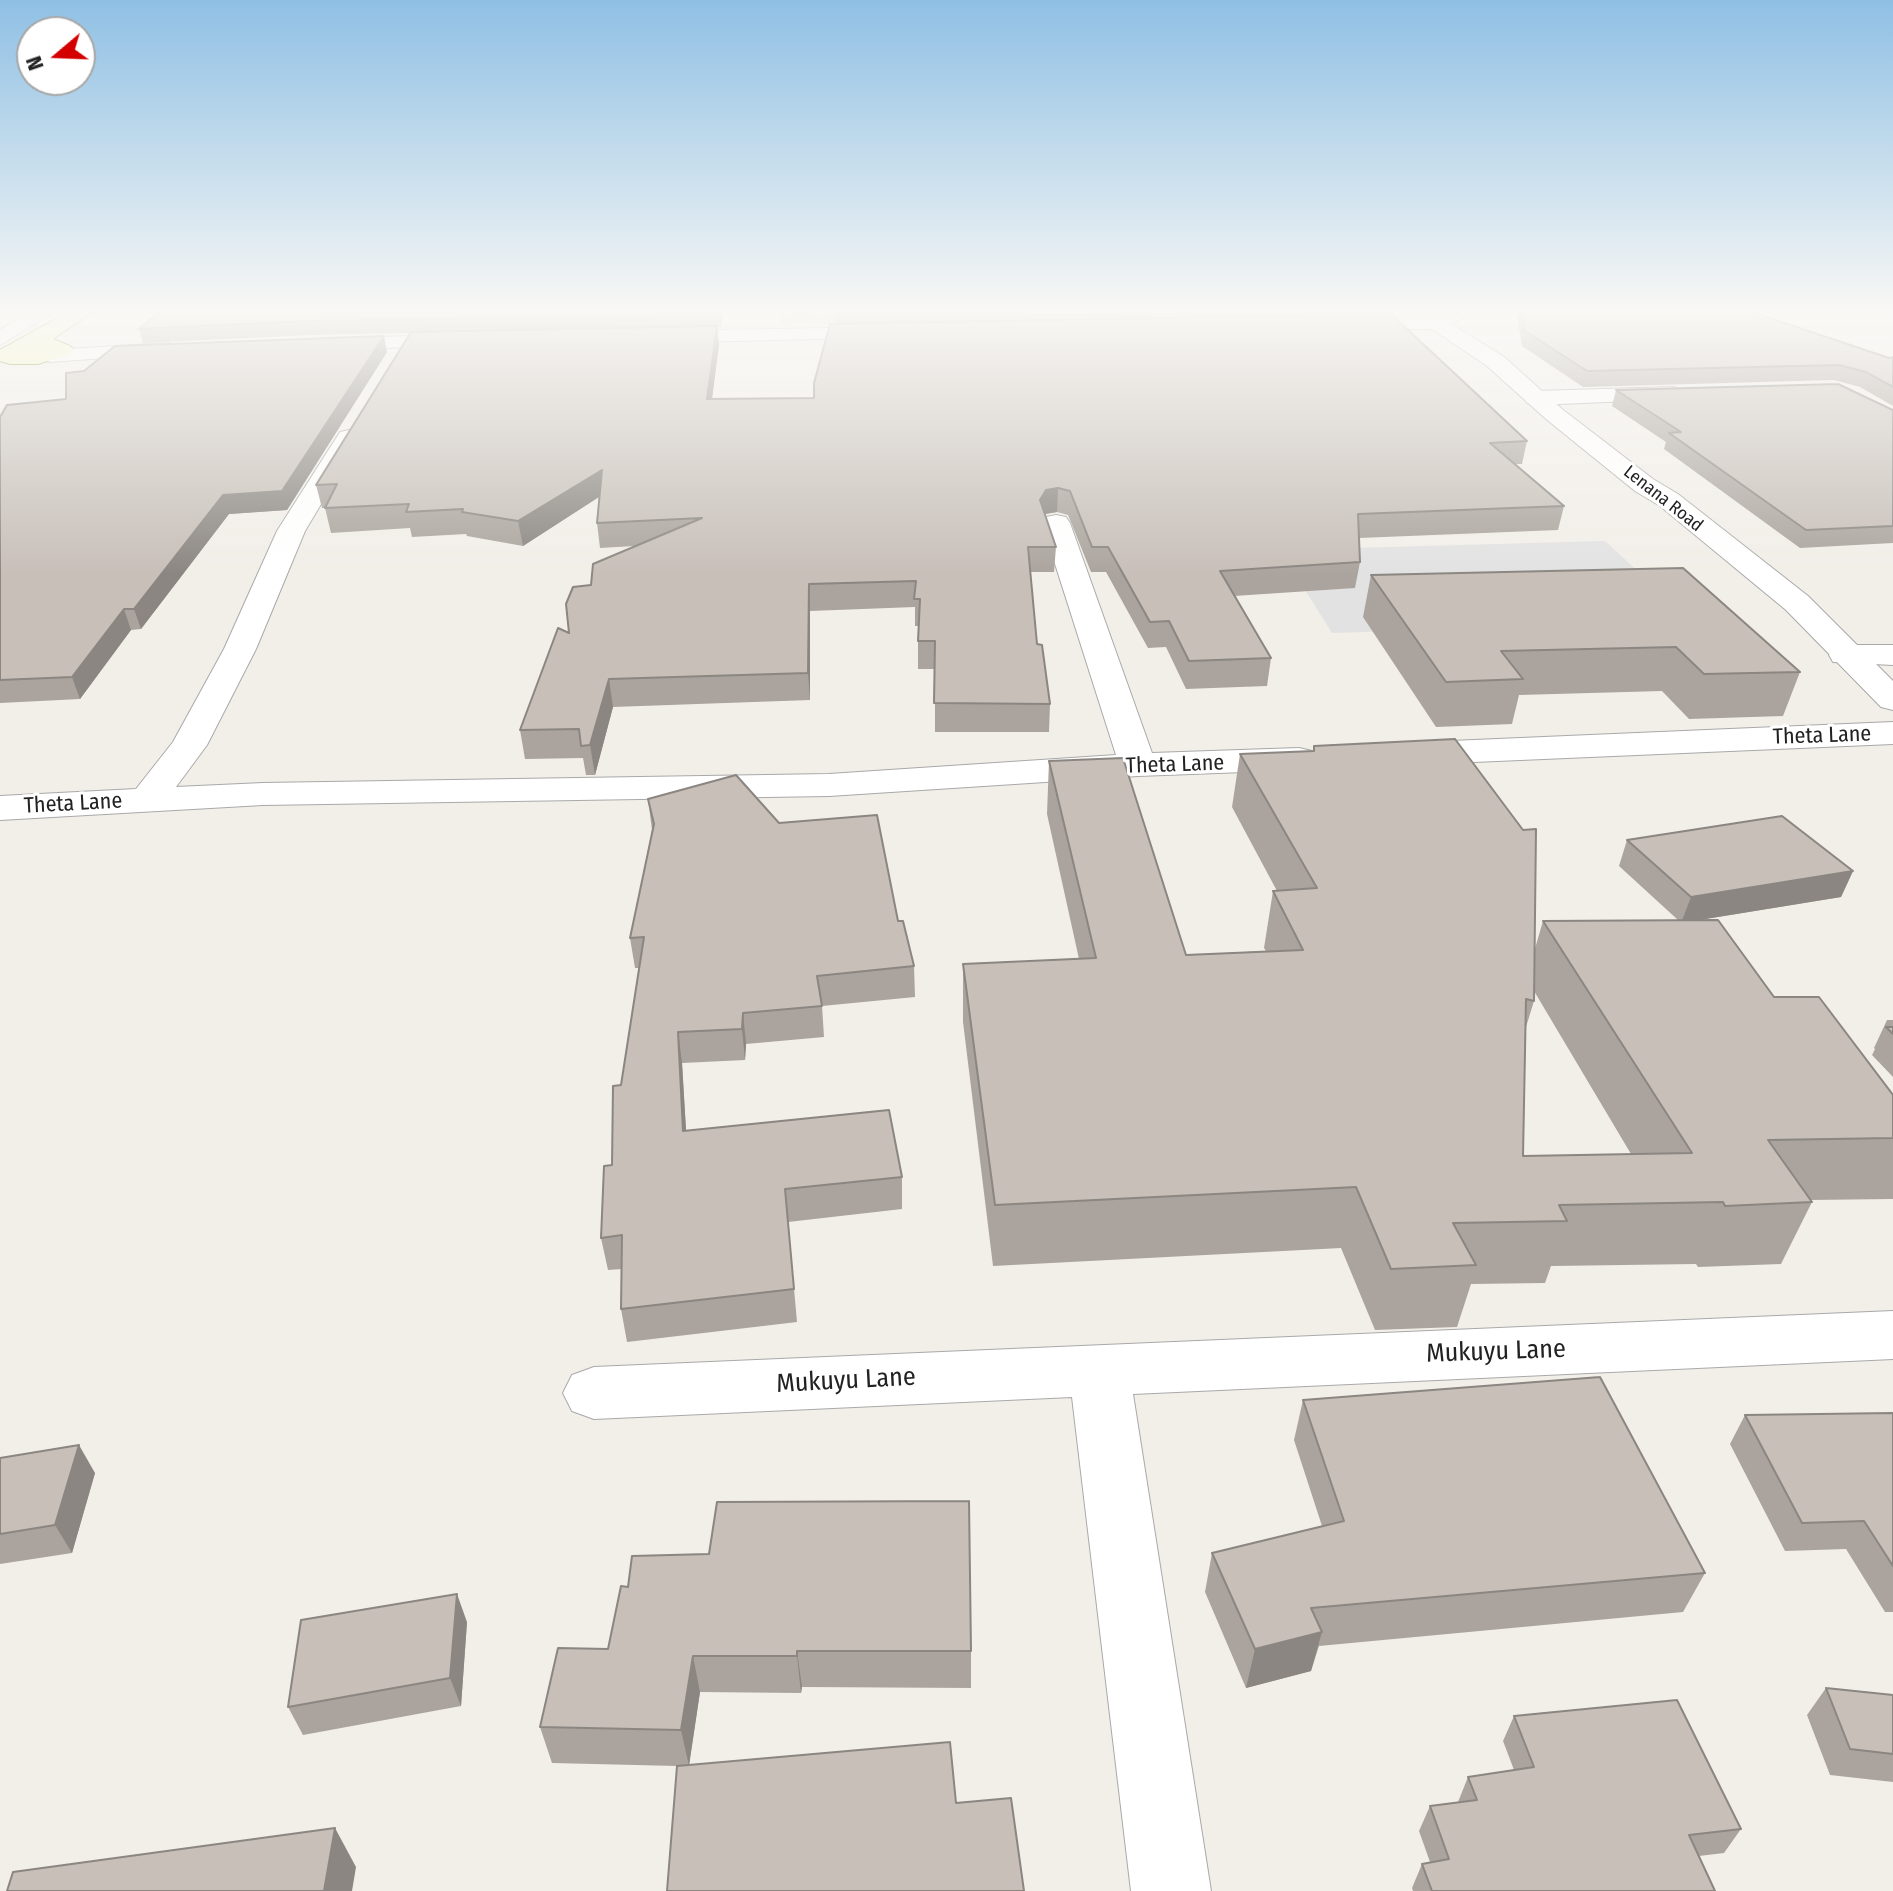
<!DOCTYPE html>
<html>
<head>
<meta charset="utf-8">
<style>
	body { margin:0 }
	#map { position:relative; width:1893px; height:1891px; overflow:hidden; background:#f2efe9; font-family:"Fira Sans Condensed",sans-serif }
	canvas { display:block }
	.north { position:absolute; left:16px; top:16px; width:80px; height:80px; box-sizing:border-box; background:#fff; border:2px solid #a7a7a7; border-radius:50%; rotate:251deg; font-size:22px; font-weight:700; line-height:32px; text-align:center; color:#222 }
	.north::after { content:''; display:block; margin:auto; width:28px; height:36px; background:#d40000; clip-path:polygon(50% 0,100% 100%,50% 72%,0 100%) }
</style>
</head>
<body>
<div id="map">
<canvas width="1893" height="1891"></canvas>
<div class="north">N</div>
</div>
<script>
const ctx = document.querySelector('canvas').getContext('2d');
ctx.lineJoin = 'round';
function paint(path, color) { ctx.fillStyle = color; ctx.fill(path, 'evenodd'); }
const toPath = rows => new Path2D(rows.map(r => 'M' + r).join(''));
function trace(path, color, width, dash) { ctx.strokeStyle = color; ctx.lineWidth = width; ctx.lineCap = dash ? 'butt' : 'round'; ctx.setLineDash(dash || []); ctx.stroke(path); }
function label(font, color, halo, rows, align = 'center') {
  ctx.font = font + ' "Fira Sans Condensed",sans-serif'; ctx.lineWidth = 6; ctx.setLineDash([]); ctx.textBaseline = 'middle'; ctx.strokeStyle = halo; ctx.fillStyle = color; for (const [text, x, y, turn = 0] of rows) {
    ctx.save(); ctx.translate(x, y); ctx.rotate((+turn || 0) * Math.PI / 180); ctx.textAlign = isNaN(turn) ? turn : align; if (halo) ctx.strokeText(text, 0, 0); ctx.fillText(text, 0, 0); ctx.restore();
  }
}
paint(toPath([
	[907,311,909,322,779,324,780,313],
	[1605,541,1693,622,1332,633,1280,550]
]), '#e2e2e2');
const minor = toPath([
	[33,310,57,310,0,345,0,330,33,310],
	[1412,310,1434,310,1446,323,1443,327,1429,327,1412,310],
	[1673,387,1681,389,1684,394,1681,399,1535,405,1527,403,1524,398,1527,393,1535,391,1673,387],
	[349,430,358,432,361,437,305,531,256,649,207,745,176,787,263,783,829,774,1116,755,1042,523,1046,517,1056,515,1066,517,1070,523,1152,753,1299,748,1312,751,1317,759,1312,767,1299,770,1138,776,829,796,263,805,0,820,0,796,136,789,173,742,224,649,277,531,340,432,349,430],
	[1845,645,1893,645,1893,665,1833,662,1829,655,1833,648,1845,645],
	[1893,722,1893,744,1404,765,1391,762,1386,754,1391,746,1404,743,1893,722],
	[1893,1311,1893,1359,1133,1394,1211,1891,1131,1891,1072,1397,594,1419,572,1411,563,1393,572,1375,594,1367,1893,1311]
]);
const tertiary = toPath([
	[1450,310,1478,310,1451,324,1503,356,1562,409,1653,479,1678,494,1808,596,1893,681,1893,710,1881,707,1786,610,1660,506,1635,491,1546,419,1487,366,1432,329,1341,330,1331,324,1341,318,1433,317,1450,310],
	[888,327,895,329,898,333,895,337,657,343,647,337,657,331,888,327],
	[464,335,471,337,474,341,471,345,325,350,315,344,325,338,464,335],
	[168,343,175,345,178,349,175,353,50,362,39,356,50,350,168,343]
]);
const secondary = toPath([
	[72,310,96,310,53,339,70,346,74,350,70,354,38,364,10,364,0,361,0,350,72,310]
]);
trace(minor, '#a9a9a9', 2);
trace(tertiary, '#a9a9a9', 2);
trace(secondary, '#707d05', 2);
paint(minor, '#fff');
paint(tertiary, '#fff');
paint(secondary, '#f7fabf');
paint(toPath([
	[162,310,734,310,723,311,721,327,717,327,719,345,712,399,814,398,835,324,835,310,1371,310,1370,314,1527,441,1522,464,1515,464,1564,506,1558,530,1359,538,1360,562,1355,588,1234,596,1271,658,1267,686,1186,689,1166,647,1148,648,1106,572,1091,572,1068,515,1057,512,1045,514,1056,547,1054,572,1030,572,1037,644,1050,704,1049,732,935,732,935,669,918,669,918,626,915,626,915,607,810,611,810,700,613,707,595,775,586,775,583,758,525,759,520,730,569,633,591,585,635,546,600,548,597,523,599,497,523,546,467,536,466,534,412,537,410,528,331,533,325,508,322,508,316,485,410,333,313,335,143,343,139,329],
	[1516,310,1746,310,1889,358,1893,357,1893,406,1860,387,1834,380,1583,387,1522,346],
	[387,352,287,510,229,514,141,629,131,630,80,699,0,703,0,417,66,399,84,371],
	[1616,390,1893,410,1893,543,1800,548,1664,449,1666,442,1612,406],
	[1371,575,1800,672,1783,716,1689,719,1662,691,1519,695,1512,724,1436,727,1363,617],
	[1314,746,1534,952,1543,921,1678,920,1619,866,1627,840,1853,871,1841,897,1699,920,1774,997,1893,1095,1893,1199,1810,1200,1812,1202,1781,1264,1698,1267,1696,1264,1551,1266,1545,1283,1471,1284,1457,1327,1375,1330,1341,1248,993,1266,963,1022,963,964,1079,959,1047,814,1049,761,1186,955,1266,951,1264,948,1273,891,1277,891,1232,807,1240,754,1313,751],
	[1534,991,1631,1154,1523,1156,1526,1027,1534,1001],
	[648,799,779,823,898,921,914,966,915,997,822,1006,824,1037,746,1044,745,1060,682,1063,686,1131,902,1177,902,1209,788,1222,797,1322,627,1342,621,1309,622,1269,608,1270,601,1238,612,1165,621,1085,640,968,635,968,630,938,652,830],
	[1887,1020,1893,1020,1893,1077,1872,1055,1875,1049,1874,1048],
	[1303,1400,1705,1573,1683,1612,1319,1646,1311,1671,1246,1688,1205,1592,1212,1553,1322,1526,1294,1440],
	[1893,1413,1893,1612,1885,1612,1846,1549,1785,1551,1730,1444,1745,1415],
	[0,1458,95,1473,72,1553,0,1564],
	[467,1622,461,1706,303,1735,288,1707],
	[608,1649,971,1651,971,1688,802,1687,801,1693,700,1692,689,1764,956,1803,1024,1891,677,1766,552,1763,540,1727],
	[1826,1688,1893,1695,1893,1782,1830,1775,1807,1715],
	[1514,1716,1741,1829,1724,1853,1699,1856,1715,1891,1413,1891,1412,1888,1422,1864,1430,1862,1419,1831,1430,1806,1458,1802,1468,1777,1514,1770,1503,1741]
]), '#aba49e');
paint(toPath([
	[720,310,723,311,721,327,720,314],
	[717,326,719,345,709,421,707,399],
	[384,336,387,352,287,510,229,514,141,629,134,609,223,495],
	[602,470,605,493,523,546,518,521],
	[1058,488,1057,512,1045,514,1039,524,1040,500,1046,490],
	[809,584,810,611,810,700,808,673],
	[124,609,131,630,80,699,72,677],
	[609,679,613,707,595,775,590,745],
	[1853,871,1841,897,1681,923,1691,897],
	[743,1013,746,1044,745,1060,742,1029],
	[678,1032,682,1063,688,1163,683,1131],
	[79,1445,95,1473,72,1553,55,1525],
	[457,1594,467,1622,461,1706,450,1678],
	[1322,1632,1311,1671,1246,1688,1255,1649],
	[797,1651,802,1687,801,1693,797,1656],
	[693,1656,700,1692,689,1766,681,1730],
	[335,1828,356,1867,352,1891,324,1891]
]), '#8b8681');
const building = toPath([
	[162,310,720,310,720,314,309,321,139,329,162,310],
	[1521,310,1746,310,1889,358,1893,357,1893,387,1866,372,1839,365,1587,371,1525,331,1521,310],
	[1391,314,1527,441,1490,443,1564,506,1358,514,1360,562,1220,571,1271,658,1189,661,1169,621,1150,622,1108,547,1092,547,1070,491,1058,488,1046,490,1040,500,1056,547,1028,547,1037,644,1042,645,1050,704,934,703,935,641,918,641,920,599,914,599,916,581,809,584,808,673,609,679,590,745,581,746,579,729,520,730,558,628,569,633,566,604,573,587,591,585,593,564,702,518,597,523,602,470,518,521,462,512,463,509,406,512,409,504,325,508,337,484,316,485,411,332,717,326,707,399,814,398,814,383,830,324,1391,314],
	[384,336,282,491,223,495,134,609,124,609,72,677,0,680,0,417,7,405,66,399,66,373,84,371,115,346,384,336],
	[1838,384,1893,410,1893,526,1806,530,1669,433,1681,432,1616,390,1838,384],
	[1683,568,1800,672,1704,674,1676,647,1501,651,1523,679,1446,682,1371,575,1683,568],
	[1455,739,1523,830,1536,829,1534,1001,1526,999,1523,1156,1692,1153,1543,921,1718,920,1774,997,1819,997,1893,1095,1893,1138,1768,1140,1812,1202,1725,1206,1723,1202,1559,1205,1567,1221,1453,1223,1476,1265,1391,1269,1356,1187,995,1205,963,964,1096,958,1049,761,1123,758,1186,955,1303,950,1273,891,1317,888,1240,754,1314,751,1314,746,1455,739],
	[736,775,779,823,877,815,898,921,903,921,914,966,817,976,822,1006,743,1013,742,1029,678,1032,683,1131,889,1110,902,1177,785,1189,794,1289,621,1309,622,1235,601,1238,604,1166,612,1165,613,1086,621,1085,644,937,630,938,654,824,648,799,736,775],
	[1782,816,1853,871,1691,897,1627,840,1782,816],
	[1886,1027,1893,1027,1893,1034,1886,1027],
	[1600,1377,1705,1573,1311,1608,1322,1632,1255,1649,1212,1553,1344,1521,1303,1400,1600,1377],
	[1893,1413,1893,1566,1864,1521,1802,1523,1745,1415,1893,1413],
	[79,1445,55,1525,0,1534,0,1458,79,1445],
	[969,1501,971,1651,797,1651,797,1656,693,1656,681,1730,540,1727,558,1648,608,1649,621,1586,628,1587,632,1556,709,1554,717,1502,969,1501],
	[457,1594,450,1678,288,1707,301,1620,457,1594],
	[1826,1688,1893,1695,1893,1754,1850,1749,1826,1688],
	[1677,1700,1741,1829,1689,1835,1715,1891,1432,1891,1422,1864,1449,1859,1430,1806,1477,1800,1468,1777,1534,1767,1514,1716,1677,1700],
	[950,1742,956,1803,1011,1798,1024,1891,667,1891,677,1766,950,1742],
	[335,1828,324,1891,7,1891,13,1872,335,1828]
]);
paint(building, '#c7bfb8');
trace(building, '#8b8681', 2);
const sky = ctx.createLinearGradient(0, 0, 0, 575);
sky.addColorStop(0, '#8fc0e4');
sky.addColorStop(0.54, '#f9f8f5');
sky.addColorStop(1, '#f9f8f500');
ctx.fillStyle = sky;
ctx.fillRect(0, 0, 1893, 575);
label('18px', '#222', '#fff', [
	["Lenana Road",1663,499,38]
]);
label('22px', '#222', '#fff', [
	["Theta Lane",1822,736,-2],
	["Theta Lane",1175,765,-2],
	["Theta Lane",73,804,-3]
]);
label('26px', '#222', '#fff', [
	["Mukuyu Lane",1496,1352,-2],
	["Mukuyu Lane",846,1381,-3]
]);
</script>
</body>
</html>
